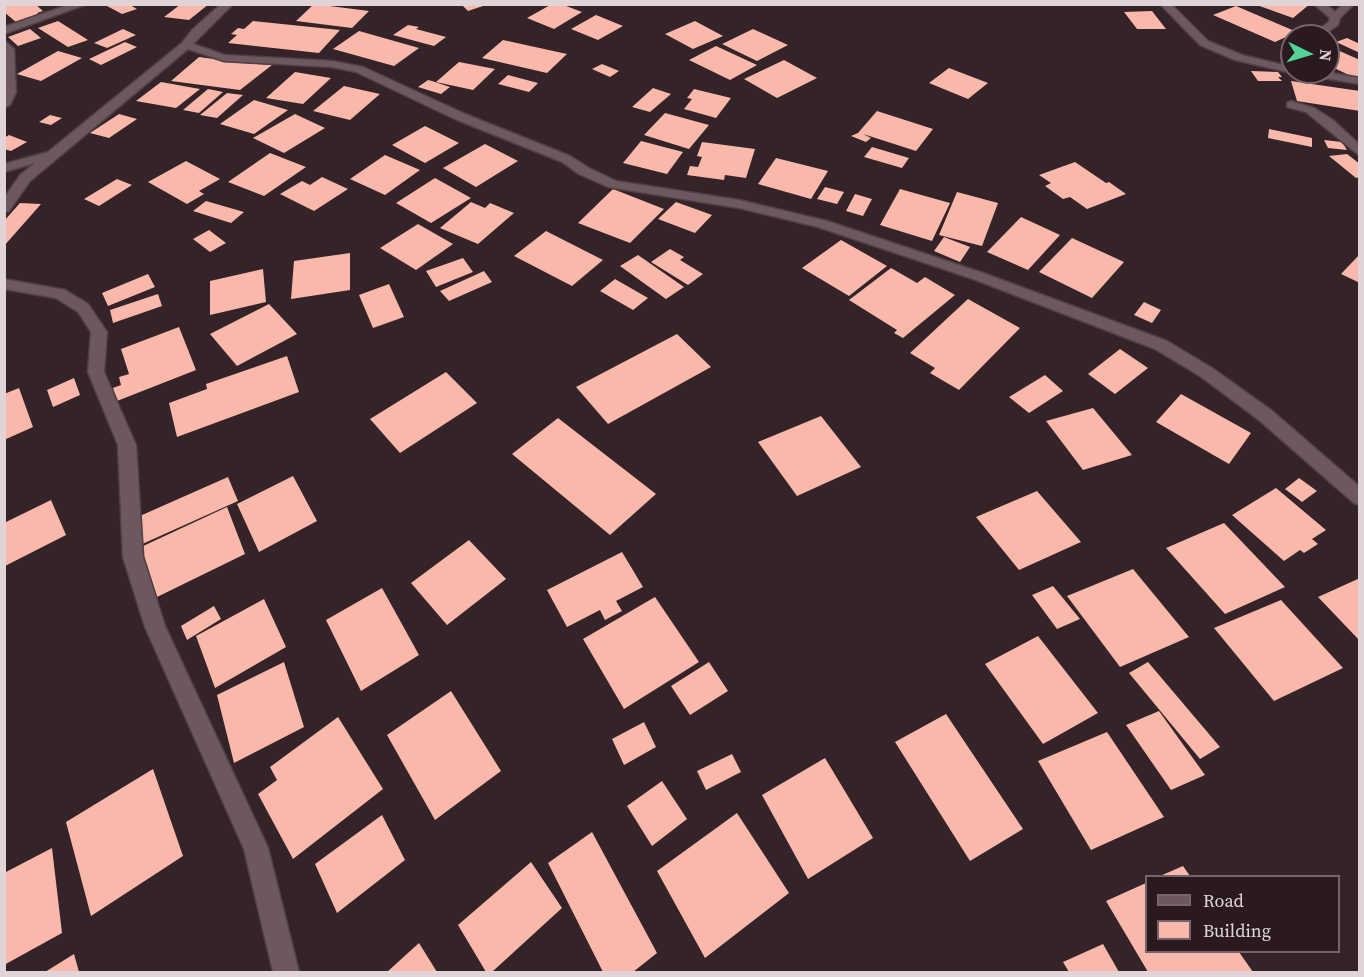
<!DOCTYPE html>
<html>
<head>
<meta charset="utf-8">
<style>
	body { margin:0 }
	#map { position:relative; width:1364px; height:977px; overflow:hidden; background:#342328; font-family:"Source Serif 4",serif }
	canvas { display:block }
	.frame { position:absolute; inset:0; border:6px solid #e0d4d7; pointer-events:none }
	.legend { position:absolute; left:1145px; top:875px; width:195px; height:78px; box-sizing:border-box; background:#2a1a1f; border:2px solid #736469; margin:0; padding:8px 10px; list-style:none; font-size:18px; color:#e0d4d7 }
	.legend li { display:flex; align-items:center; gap:12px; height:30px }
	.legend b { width:30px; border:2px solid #736469 }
	.north { position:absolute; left:1280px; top:24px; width:60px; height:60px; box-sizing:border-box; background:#2a1a1f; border:2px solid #736469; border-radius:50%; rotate:95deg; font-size:16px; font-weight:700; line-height:24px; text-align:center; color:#e0d4d7 }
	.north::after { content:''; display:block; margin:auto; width:21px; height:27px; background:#53d396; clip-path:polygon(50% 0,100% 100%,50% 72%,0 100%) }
</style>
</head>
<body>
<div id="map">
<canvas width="1364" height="977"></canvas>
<div class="frame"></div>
<ul class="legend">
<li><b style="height:8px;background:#6c585e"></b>Road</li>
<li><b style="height:16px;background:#fab8aa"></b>Building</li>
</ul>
<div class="north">N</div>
</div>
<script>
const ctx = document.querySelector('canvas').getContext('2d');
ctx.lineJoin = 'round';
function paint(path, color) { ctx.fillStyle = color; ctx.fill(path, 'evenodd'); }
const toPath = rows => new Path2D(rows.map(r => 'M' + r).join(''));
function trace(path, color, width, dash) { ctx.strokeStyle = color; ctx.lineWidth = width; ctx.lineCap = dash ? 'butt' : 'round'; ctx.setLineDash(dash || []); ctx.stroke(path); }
paint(toPath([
	[4,4,35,4,43,11,37,13,39,15,16,22,4,12],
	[181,4,209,4,189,20,164,17],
	[314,4,369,11,352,28,296,21],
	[461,4,486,4,486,5,468,11],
	[552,4,561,4,582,12,554,29,527,18],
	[1254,4,1310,4,1293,18],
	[105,5,130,5,137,9,122,14],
	[1236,6,1297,32,1275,42,1213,15],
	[1152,11,1166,29,1137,29,1124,12],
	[596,15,623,26,598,40,571,29],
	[58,21,88,40,68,47,38,28],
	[253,21,340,30,319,53,228,43,237,35,231,34,238,28,244,29],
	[695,21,723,36,693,49,665,34],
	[408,25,419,27,416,29,446,37,434,46,393,35],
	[30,29,41,38,18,46,8,37],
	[123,29,136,35,107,48,94,43],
	[753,29,788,45,757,61,722,44],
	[359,31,419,48,394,66,333,49],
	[1347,38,1360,44,1360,53,1336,42],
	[503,40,567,54,547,73,482,58],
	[125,42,137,47,101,65,89,59],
	[716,46,757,65,730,80,689,60],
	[1335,49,1360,60,1360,77,1355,78,1328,65,1328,51],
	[58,51,82,58,41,81,17,74],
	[199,57,243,63,272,65,240,90,171,81],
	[784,60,817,78,777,98,744,79],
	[459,62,495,69,473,90,436,82],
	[602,64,619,71,610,77,592,69],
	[949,68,988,83,968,99,929,83],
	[1251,71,1278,72,1282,77,1278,77,1282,81,1258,81],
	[295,72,331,78,303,104,266,98],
	[508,75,538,83,529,92,498,84],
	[428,80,432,81,450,87,441,94,418,87],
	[1291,81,1360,91,1360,111,1297,101],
	[161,82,200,89,176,108,136,101],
	[344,86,380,94,350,120,313,111],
	[653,88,671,94,650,112,632,107],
	[208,89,223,92,199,113,183,110],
	[694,89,731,98,716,118,684,109,692,99,687,98],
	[227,93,243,95,217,118,200,115],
	[254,100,288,110,254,134,220,124],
	[877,111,933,129,916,151,863,134,871,138,866,142,851,136,858,133],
	[665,113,709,125,689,149,644,135],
	[119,114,137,119,109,138,90,133],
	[295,114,325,128,284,153,253,138],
	[50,115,62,118,51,125,39,122],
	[425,126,459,143,425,163,392,145],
	[1269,129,1312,138,1312,147,1268,138],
	[9,135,27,142,11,151,4,149,4,138],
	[1324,140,1342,142,1347,150,1328,148],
	[641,141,683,152,667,174,623,163],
	[702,142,755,149,746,178,725,175,724,180,687,175,690,166,698,167,702,157,697,156],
	[485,144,518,161,476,187,443,168],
	[872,147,909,158,902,168,864,157],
	[270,153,306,167,264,196,228,182],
	[1347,154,1360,164,1360,177,1356,178,1329,156],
	[385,155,420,170,385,195,350,179],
	[776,158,828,171,811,199,758,184],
	[186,161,220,179,199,191,204,194,187,204,148,182],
	[1075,162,1106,183,1109,182,1126,194,1087,209,1070,197,1063,199,1045,186,1051,183,1039,175],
	[322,177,348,189,314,211,280,194,302,181,310,185],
	[435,178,471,198,431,223,396,203],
	[117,179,132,185,99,206,84,199],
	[825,187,844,192,837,204,817,199],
	[613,189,664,209,630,243,578,223],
	[900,189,950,203,932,241,880,225],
	[957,192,998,203,982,246,939,235],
	[855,194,872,199,863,216,846,211],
	[206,201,244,212,231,223,193,211],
	[471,202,485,208,490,203,514,213,478,244,440,228],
	[676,202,712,215,695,233,658,219],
	[20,203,41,204,4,246,4,221],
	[1021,217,1060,235,1028,270,987,252],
	[418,224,453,244,416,270,380,248],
	[209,230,226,243,210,252,193,239],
	[546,231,603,260,572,286,514,256],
	[944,237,970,247,960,262,934,251],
	[1072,238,1124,262,1092,298,1039,272],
	[841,240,887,266,849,296,802,268],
	[670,249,684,257,680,260,703,274,688,285,651,262],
	[350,253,350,290,291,299,294,261],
	[1360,254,1360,283,1341,274],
	[638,255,684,287,666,299,620,266],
	[463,258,473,272,436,287,426,271],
	[891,268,917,283,925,277,955,295,903,338,894,333,897,330,849,300],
	[263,269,266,302,210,315,210,281],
	[484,271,492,282,449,301,440,291],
	[148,274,155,287,108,306,102,293],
	[615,279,648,298,633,310,600,291],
	[389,284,404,317,373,328,359,295],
	[158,294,162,306,113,323,110,310],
	[968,299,1020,328,959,390,930,373,935,368,910,353],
	[1144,302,1161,310,1152,323,1134,315],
	[269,304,297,334,237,366,210,334],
	[179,327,196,370,117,401,113,388,121,385,119,377,129,374,121,349],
	[677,334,711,367,608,424,576,387],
	[1120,349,1148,368,1115,394,1088,374],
	[287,356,299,392,177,437,169,403,207,389,206,384],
	[446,372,477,403,400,453,370,419],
	[1045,375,1063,391,1029,413,1009,397],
	[74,378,80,395,53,407,47,390],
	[19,388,33,427,4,440,4,394],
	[1181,394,1251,433,1229,464,1156,422],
	[1093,408,1132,455,1083,470,1046,421],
	[821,416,861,467,797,496,758,442],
	[558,418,656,494,610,535,512,454],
	[293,476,317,521,259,552,237,504],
	[228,477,238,501,140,545,133,519],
	[1299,478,1317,491,1302,502,1285,489],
	[1276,488,1326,530,1312,539,1318,544,1304,553,1300,550,1284,561,1232,515],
	[1037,491,1081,542,1019,570,976,517],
	[51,500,66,535,5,566,4,523],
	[227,507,245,554,157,597,141,547],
	[1224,523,1285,587,1225,614,1166,548],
	[469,540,506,579,447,625,411,583],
	[622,552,643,587,616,601,622,611,605,620,600,610,567,627,547,590],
	[1133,569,1189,637,1120,667,1067,596],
	[1360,578,1360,641,1318,597],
	[1053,586,1080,619,1057,629,1032,595],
	[382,588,419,655,361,691,326,620],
	[655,597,699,662,624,709,583,639],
	[264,599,286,647,215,688,196,636],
	[1281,600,1343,668,1274,701,1214,628],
	[214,606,221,619,187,640,181,626],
	[1038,636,1098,713,1043,744,985,664],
	[284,662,304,727,234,763,217,695],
	[709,662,728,691,690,715,671,686],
	[1148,662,1220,747,1200,759,1129,673],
	[451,691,501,771,435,820,387,735],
	[1159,711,1205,775,1171,790,1126,725],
	[946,714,1023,829,970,861,895,742],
	[338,717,383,789,293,859,258,794,277,780,270,767],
	[644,722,656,747,624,765,612,739],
	[1107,732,1164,817,1091,850,1038,761],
	[732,754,741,772,706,790,697,771],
	[825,758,873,838,808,879,762,795],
	[153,769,183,856,91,916,66,822],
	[662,781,687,819,652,846,627,806],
	[737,813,789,893,705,958,657,871],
	[382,815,405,860,337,913,315,864],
	[592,832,657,953,633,972,603,972,548,863],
	[52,848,62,933,4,965,4,873],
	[531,862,562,908,492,972,486,972,458,925],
	[1183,866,1190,876,1160,876],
	[1146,883,1146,952,1239,952,1253,972,1148,972,1106,901],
	[419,943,437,972,387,972],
	[1103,944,1119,972,1069,972,1063,962],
	[74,954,79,972,45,972]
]), '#fab8aa');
const minor = toPath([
	[71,4,87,4,4,34,4,27,71,4],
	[221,4,233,4,193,44,225,55,332,61,363,67,465,114,570,156,589,168,616,181,739,200,827,221,983,273,1167,341,1212,368,1271,410,1360,487,1360,505,1354,503,1259,420,1200,376,1155,349,973,279,818,227,739,208,608,187,579,174,562,162,457,120,356,72,332,67,224,61,188,49,30,181,9,211,4,212,4,198,20,175,35,163,4,172,4,164,48,152,182,43,193,29,221,4],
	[1160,4,1171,4,1208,41,1242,55,1292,67,1292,72,1296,72,1292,73,1235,60,1200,45,1160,4],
	[1314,4,1326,4,1335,12,1343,4,1354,4,1340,18,1338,25,1322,36,1310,36,1329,22,1330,18,1314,4],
	[4,40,14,49,16,92,10,105,4,108,4,40],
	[1299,72,1326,72,1360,78,1360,84,1305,75,1299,72],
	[1291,101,1314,108,1333,120,1360,145,1360,156,1306,112,1287,107,1287,103,1291,101],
	[4,279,65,290,88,304,107,332,104,372,136,445,143,557,165,626,268,848,299,972,273,972,244,849,145,627,123,557,118,445,88,372,91,332,78,312,56,298,4,289,4,279]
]);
trace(minor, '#4e4044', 3);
paint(minor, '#6c585e');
</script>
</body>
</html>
